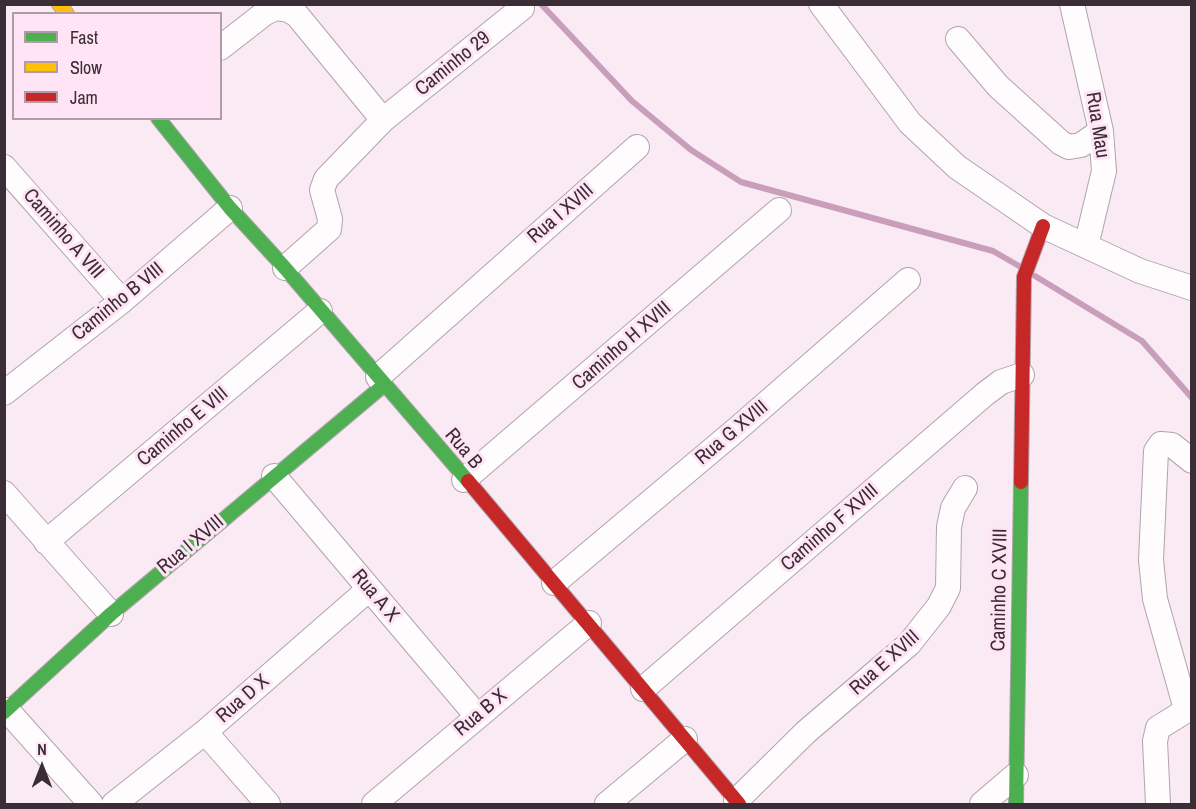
<!DOCTYPE html>
<html>
<head>
<meta charset="utf-8">
<style>
	body { margin:0 }
	#map { position:relative; width:1196px; height:809px; overflow:hidden; background:#f9eaf4; font-family:"Archivo Narrow",sans-serif }
	canvas { display:block }
	.frame { position:absolute; inset:0; border:6px solid #3a2d35; pointer-events:none }
	.legend { position:absolute; left:12px; top:12px; width:210px; height:108px; box-sizing:border-box; background:#ffe4f5; border:2px solid #b09ba8; margin:0; padding:8px 10px; list-style:none; font-size:18px; color:#3a2d35 }
	.legend li { display:flex; align-items:center; gap:12px; height:30px }
	.legend b { width:30px; border:2px solid #b09ba8 }
	.north { position:absolute; left:12px; top:737px; width:60px; height:60px; -webkit-text-stroke:4px #ffe4f5; paint-order:stroke; rotate:0deg; font-size:16px; font-weight:700; line-height:24px; text-align:center; color:#3a2d35 }
	.north::after { content:''; display:block; margin:auto; width:21px; height:27px; background:#3a2d35; clip-path:polygon(50% 0,100% 100%,50% 72%,0 100%) }
</style>
</head>
<body>
<div id="map">
<canvas width="1196" height="809"></canvas>
<div class="frame"></div>
<ul class="legend">
<li><b style="height:8px;background:#4caf50"></b>Fast</li>
<li><b style="height:8px;background:#ffc107"></b>Slow</li>
<li><b style="height:8px;background:#c62828"></b>Jam</li>
</ul>
<div class="north">N</div>
</div>
<script>
const ctx = document.querySelector('canvas').getContext('2d');
ctx.lineJoin = 'round';
const toPath = rows => new Path2D(rows.map(r => 'M' + r).join(''));
function trace(path, color, width, dash) { ctx.strokeStyle = color; ctx.lineWidth = width; ctx.lineCap = dash ? 'butt' : 'round'; ctx.setLineDash(dash || []); ctx.stroke(path); }
function label(font, color, halo, rows, align = 'center') {
  ctx.font = font + ' "Archivo Narrow",sans-serif'; ctx.lineWidth = 6; ctx.setLineDash([]); ctx.textBaseline = 'middle'; ctx.strokeStyle = halo; ctx.fillStyle = color; for (const [text, x, y, turn = 0] of rows) {
    ctx.save(); ctx.translate(x, y); ctx.rotate((+turn || 0) * Math.PI / 180); ctx.textAlign = isNaN(turn) ? turn : align; if (halo) ctx.strokeText(text, 0, 0); ctx.fillText(text, 0, 0); ctx.restore();
  }
}
trace(toPath([
	[541,4,632,101,691,150,741,182,993,251,1019,266],
	[1035,276,1142,341,1192,398]
]), '#c89eba', 6);
const street = toPath([
	[821,4,910,123,957,167,1043,226,1140,271,1192,288],
	[1072,4,1101,131,1104,171,1086,246],
	[958,39,998,86,1061,143,1069,147,1081,145,1101,131],
	[220,48,265,13,276,8,288,10,297,15,383,120],
	[4,167,122,301],
	[285,268,329,229,330,219,322,190,326,179,383,120,522,8],
	[378,377,637,147],
	[4,393,122,301,230,208],
	[274,476,477,716],
	[464,480,779,210],
	[4,493,111,614],
	[46,542,320,311],
	[554,583,736,430,908,280],
	[643,689,985,394,1001,382,1022,375],
	[1186,709,1155,599,1151,560,1156,451,1161,444,1172,445,1192,461],
	[7,710,91,804],
	[205,732,268,804],
	[736,801,806,732,909,644,939,606,948,588,949,527,953,508,965,488],
	[114,804,205,732,369,589],
	[374,804,589,623],
	[607,804,685,739],
	[982,804,1016,775],
	[1158,804,1155,741,1158,728,1192,707]
]);
const fast = toPath([
	[158,118,230,208,285,268,468,481],
	[4,712,111,614,384,385],
	[1016,804,1021,482]
]);
const slow = toPath([
	[59,4,67,14]
]);
const jam = toPath([
	[468,481,739,804],
	[1021,482,1024,277,1043,226]
]);
trace(street, '#b0a4ac', 26);
trace(fast, '#b0a4ac', 16);
trace(slow, '#b0a4ac', 16);
trace(jam, '#b0a4ac', 16);
trace(street, '#fefcfd', 24);
trace(fast, '#4caf50', 14);
trace(slow, '#ffc107', 14);
trace(jam, '#c62828', 14);
label('20px', '#3a2d35', '#ffe4f5', [
	["Caminho 29",453,64,-39],
	["Rua Mau",1097,125,81],
	["Rua I XVIII",561,214,-41],
	["Caminho A VIII",63,234,49],
	["Caminho B VIII",118,302,-39],
	["Caminho H XVIII",622,346,-41],
	["Caminho E VIII",183,427,-40],
	["Rua G XVIII",732,433,-40],
	["Rua B",463,449,50],
	["Caminho F XVIII",830,528,-41],
	["Rua I XVIII",191,545,-40],
	["Caminho C XVIII",1000,590,-89],
	["Rua A X",375,596,50],
	["Rua E XVIII",885,663,-42],
	["Rua D X",243,699,-41],
	["Rua B X",481,713,-40]
]);
</script>
</body>
</html>
